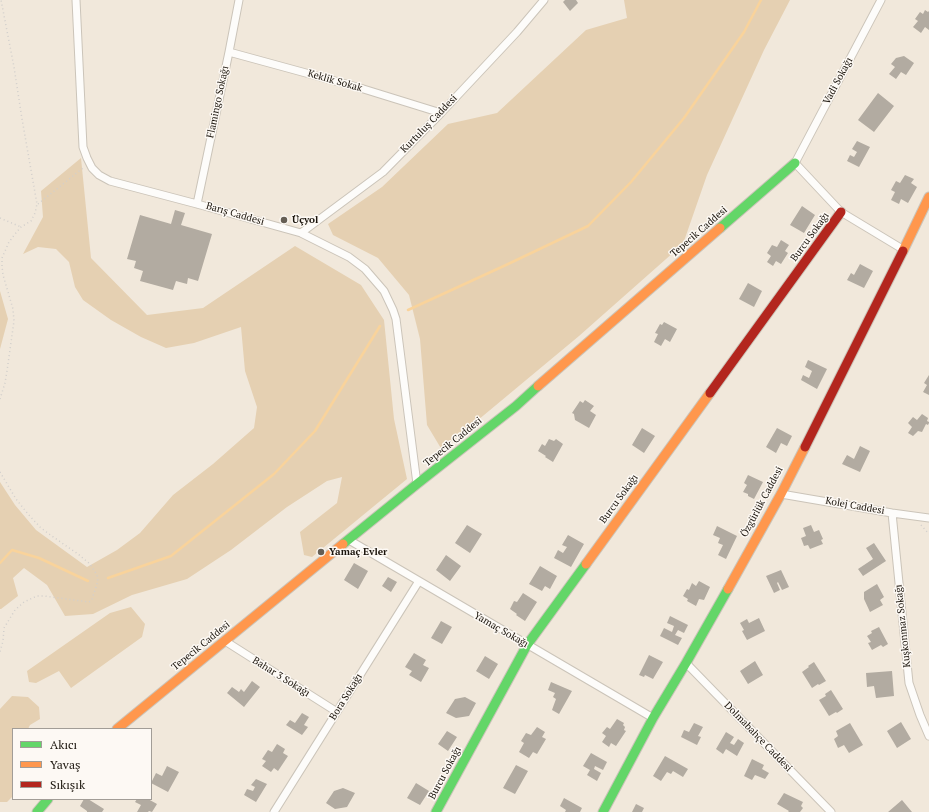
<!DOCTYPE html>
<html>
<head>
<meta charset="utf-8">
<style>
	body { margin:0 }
	#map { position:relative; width:929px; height:812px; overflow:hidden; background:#f1e8db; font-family:"PT Serif",serif }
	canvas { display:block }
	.legend { position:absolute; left:12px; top:728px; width:140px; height:72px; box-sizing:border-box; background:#fdf9f4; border:1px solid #a29d97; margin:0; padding:5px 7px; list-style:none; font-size:12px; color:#19130b }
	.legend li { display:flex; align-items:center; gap:8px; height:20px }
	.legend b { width:20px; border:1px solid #a29d97 }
</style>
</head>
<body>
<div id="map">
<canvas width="929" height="812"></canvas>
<ul class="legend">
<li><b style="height:5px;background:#63d668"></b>Akıcı</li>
<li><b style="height:5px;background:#ff974d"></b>Yavaş</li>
<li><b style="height:5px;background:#b3261e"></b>Sıkışık</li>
</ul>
</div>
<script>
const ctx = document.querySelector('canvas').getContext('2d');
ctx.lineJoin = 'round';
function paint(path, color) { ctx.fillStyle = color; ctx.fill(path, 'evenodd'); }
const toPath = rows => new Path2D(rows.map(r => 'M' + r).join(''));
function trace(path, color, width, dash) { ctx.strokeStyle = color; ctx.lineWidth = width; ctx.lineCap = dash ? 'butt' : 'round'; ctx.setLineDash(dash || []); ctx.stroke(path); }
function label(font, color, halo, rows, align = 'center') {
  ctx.font = font + ' "PT Serif",serif'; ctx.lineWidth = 3; ctx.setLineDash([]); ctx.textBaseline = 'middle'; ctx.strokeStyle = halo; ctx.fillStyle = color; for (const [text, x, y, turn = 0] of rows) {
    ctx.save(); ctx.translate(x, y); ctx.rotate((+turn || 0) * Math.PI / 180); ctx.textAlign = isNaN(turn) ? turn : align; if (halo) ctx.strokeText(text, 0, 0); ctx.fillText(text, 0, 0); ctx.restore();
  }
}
paint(toPath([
	[624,0,790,0,764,50,707,175,683,244,579,336,442,450,427,425,420,339,409,295,378,258,333,235,328,224,382,187,448,124,497,113,586,30,627,18],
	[81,158,91,258,147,315,203,308,295,246,361,285,384,320,394,419,407,479,312,557,304,555,300,532,337,503,342,477,327,481,287,507,231,550,187,579,132,595,93,614,65,616,47,585,24,568,13,578,18,596,1,609,0,609,0,482,15,505,36,530,87,567,117,550,140,533,173,495,213,464,254,428,257,407,245,371,241,327,194,343,166,348,141,337,111,320,83,300,75,287,69,262,56,249,38,247,23,254,43,217,41,191],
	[0,291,8,319,0,349],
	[131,607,145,624,142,637,71,688,59,671,36,683,29,682,27,671,110,613],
	[12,696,28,697,39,707,40,719,30,725,28,729,13,729,13,796,7,802,0,802,0,709]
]), '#e5d0b2');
trace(toPath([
	[408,310,506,265,588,226,631,182,684,118,744,32,761,0],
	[0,563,12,550,39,558,88,581],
	[108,578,171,556,274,474,315,431,380,326]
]), '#f9d39b', 2.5);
paint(toPath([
	[565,0,576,0,578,3,570,11,563,2],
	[925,10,928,12,929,11,929,30,925,27,921,33,913,27,918,21,915,19,920,12,923,14],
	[904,56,914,63,906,75,901,72,896,79,889,74,895,67,891,64,896,58],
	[878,93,894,106,874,132,858,120],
	[857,141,870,147,859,167,847,161,850,155,854,157,857,152,852,149],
	[905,175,914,179,911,183,917,187,908,203,901,199,899,204,891,200,895,192,891,190,896,181,900,183],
	[802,206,815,215,804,233,790,225],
	[175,210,185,213,181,225,212,234,198,281,188,278,187,284,176,281,173,290,140,281,143,271,134,268,136,261,127,259,140,215,171,224],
	[781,240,789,245,785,251,788,253,781,264,776,261,773,266,767,262,771,256,767,253,772,245,777,247],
	[860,264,873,271,864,288,847,280,851,273,854,275],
	[748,283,762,291,754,307,739,299],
	[664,322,677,329,670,342,665,339,661,346,654,342,658,334,655,333,660,324,662,325],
	[808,360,827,369,817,389,801,380,803,375,809,378,812,371,805,367],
	[929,375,929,395,923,392,927,385,924,383],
	[585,400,594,406,590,411,596,415,589,428,575,420,574,414,572,413,580,401,583,403],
	[922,414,928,418,927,421,929,422,929,423,928,425,926,424,922,432,918,431,913,436,908,433,912,427,908,423,913,417,917,420],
	[642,428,655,436,644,453,632,445],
	[777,428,792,436,787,446,781,443,776,453,766,447],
	[549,439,554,441,556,439,563,444,553,462,545,457,546,456,538,451,542,444,545,446],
	[860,446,870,451,860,472,842,464,847,455,854,459],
	[748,475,763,482,754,499,748,496,748,494,743,492,747,485,744,483],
	[467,525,482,534,470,553,455,543],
	[811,525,814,532,819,530,823,539,821,540,823,544,810,549,808,545,804,546,801,538,806,536,803,528],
	[717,526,737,536,726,559,718,555,723,545,718,543,720,538,713,535],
	[568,535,584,544,571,567,554,558,558,550,563,553,567,547,562,545],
	[874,543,886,561,863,576,858,569,873,559,866,548],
	[446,555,461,566,450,581,436,570],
	[354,563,368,571,358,589,344,580],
	[540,566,557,576,550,589,545,586,542,591,529,584],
	[781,570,789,587,782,590,778,582,777,583,780,590,774,593,766,576],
	[388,577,397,582,391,592,382,586],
	[699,581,710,587,704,600,699,599,696,606,687,601,688,599,683,596,687,589,689,590,692,583,696,586],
	[877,584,884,597,880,600,883,605,870,612,864,599,864,592],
	[523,593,537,602,525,621,516,615,517,614,510,609,514,601,517,602],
	[670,616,688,625,684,633,678,630,675,635,682,638,678,645,660,636,664,628,672,632,674,626,667,623],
	[759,618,765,631,747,640,742,631,744,630,740,623,747,619,749,623],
	[441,621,452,627,442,644,431,638],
	[879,627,888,644,883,647,881,645,872,650,868,643,871,642,867,636,872,633,871,631],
	[414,653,426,660,423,665,429,668,421,682,409,675,412,671,405,667],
	[649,655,663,662,653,679,645,675,644,677,639,675],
	[485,656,498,664,489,679,476,671],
	[755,661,763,675,748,684,740,671],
	[814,662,826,681,819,685,818,684,812,688,802,672,809,667,808,666],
	[892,671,894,696,876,698,874,686,867,687,866,673],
	[252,681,260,687,244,707,227,693,232,687,239,692,241,689,244,692],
	[551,682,572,691,559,714,552,710,556,699,553,697,555,693,548,690],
	[831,690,843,709,837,713,836,712,829,716,819,700,826,696,825,694],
	[465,697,476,703,469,716,456,718,446,713,455,699],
	[302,713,309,717,304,725,308,727,302,735,286,725,290,720,295,723],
	[617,719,624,723,623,725,625,727,624,730,626,731,616,746,611,743,609,747,602,742,606,736,602,733,607,727,610,729],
	[901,722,911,739,897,748,887,731],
	[694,723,703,727,698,736,701,737,697,745,681,737,684,730,689,732],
	[850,723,863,745,849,753,844,745,838,748,834,739,838,736,836,731],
	[537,727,545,732,542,737,546,739,537,754,533,752,529,758,519,752,524,743,521,741,526,733,531,735],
	[447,731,457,737,448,751,438,744],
	[726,732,734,737,730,743,734,745,738,739,744,743,737,756,726,749,723,754,716,749],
	[277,744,285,749,283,753,288,756,278,771,274,768,271,772,262,766,266,761,262,759,268,750,272,752],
	[591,753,607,762,603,770,595,766,594,769,601,773,597,781,587,775,590,770,583,766],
	[665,756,688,769,683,777,673,771,671,774,667,772,661,781,653,776],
	[752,759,764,765,762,769,769,773,765,779,755,775,752,780,744,776],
	[516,765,528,771,515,794,503,788],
	[167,766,179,772,168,792,151,783,156,773,162,776],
	[256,779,267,784,256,802,244,795,247,789,253,791,255,787,251,785],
	[416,783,429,791,420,805,407,798],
	[343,788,355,793,347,807,335,809,326,803,334,791],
	[784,793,803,802,801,806,803,808,800,812,788,812,789,811,777,804],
	[564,798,582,808,580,812,565,812,566,810,560,806],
	[84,799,88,799,104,809,102,812,87,812,87,811,80,806],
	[137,799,148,799,157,804,152,812,149,811,148,812,137,812,141,805,135,802],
	[902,800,912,812,888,812],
	[636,804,644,808,642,812,632,812]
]), '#b2aba1');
const street = toPath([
	[76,0,83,147,87,158,92,168,99,175,110,181,197,204,301,233,349,257,365,269,384,291,393,310,396,319,417,484],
	[881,0,795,163,841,212,904,250],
	[229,52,357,87,441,113],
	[197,204,229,52,239,0],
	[301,233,383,172,441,113,517,32,544,0],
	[781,494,892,513,929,518],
	[892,513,909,683,920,715,929,736],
	[349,540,653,718],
	[225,641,337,712],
	[686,663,831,812],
	[274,812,419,581]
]);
const fast = toPath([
	[720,228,795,163],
	[343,544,417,484,516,406,538,386],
	[37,812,48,799],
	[436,812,527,645,586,564],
	[603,812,653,718,686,663,728,589]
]);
const slow = toPath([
	[903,251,929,197],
	[538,386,720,228],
	[586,564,710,393],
	[728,589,781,494,805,447],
	[117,729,343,544]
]);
const jam = toPath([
	[710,393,841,212],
	[805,447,903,251]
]);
trace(street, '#cbc4b9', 9);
trace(fast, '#cbc4b9', 11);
trace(slow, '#cbc4b9', 11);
trace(jam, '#cbc4b9', 11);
trace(toPath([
	[38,204,83,168],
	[0,218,21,227],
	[0,399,5,383,7,371,14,321,13,309,3,275,2,266,2,258,9,242,15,234,21,227,31,221,35,213,37,204,22,119,14,67,1,0],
	[0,472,16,499,28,514,40,527,49,534,78,554,90,564,97,575,98,581,93,596,92,600,89,602,44,596,37,596,24,602,15,610,4,628,3,641,0,652],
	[921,525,929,534]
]), '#d2cfcc', 1.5, [1, 3]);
trace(street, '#fdfcfa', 7);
trace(fast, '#63d668', 9);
trace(slow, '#ff974d', 9);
trace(jam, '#b3261e', 9);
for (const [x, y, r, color] of [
	[284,220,4,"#655e54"],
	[321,552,4,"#655e54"]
]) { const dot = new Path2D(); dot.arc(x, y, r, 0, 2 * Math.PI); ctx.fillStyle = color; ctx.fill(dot); trace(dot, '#fdf9f4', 1.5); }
label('10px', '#19130b', '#fdf9f4', [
	["Keklik Sokak",335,81,16],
	["Vadi Sokağı",838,81,-62],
	["Flamingo Sokağı",218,102,-78],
	["Kurtuluş Caddesi",429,124,-46],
	["Barış Caddesi",235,214,16],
	["Tepecik Caddesi",699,232,-41],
	["Burcu Sokağı",810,237,-54],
	["Tepecik Caddesi",453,442,-39],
	["Burcu Sokağı",619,499,-54],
	["Özgürlük Caddesi",762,502,-62],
	["Kolej Caddesi",855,506,10],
	["Kuşkonmaz Sokağı",903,626,-96],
	["Yamaç Sokağı",501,630,30],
	["Tepecik Caddesi",201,646,-39],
	["Bahar 3 Sokağı",281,677,32],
	["Bora Sokağı",346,697,-58],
	["Dolmabahçe Caddesi",758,737,46],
	["Burcu Sokağı",445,773,-62]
]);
label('bold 10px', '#19130b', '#fdf9f4', [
	["Üçyol",292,220],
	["Yamaç Evler",329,552]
], 'left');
</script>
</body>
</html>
